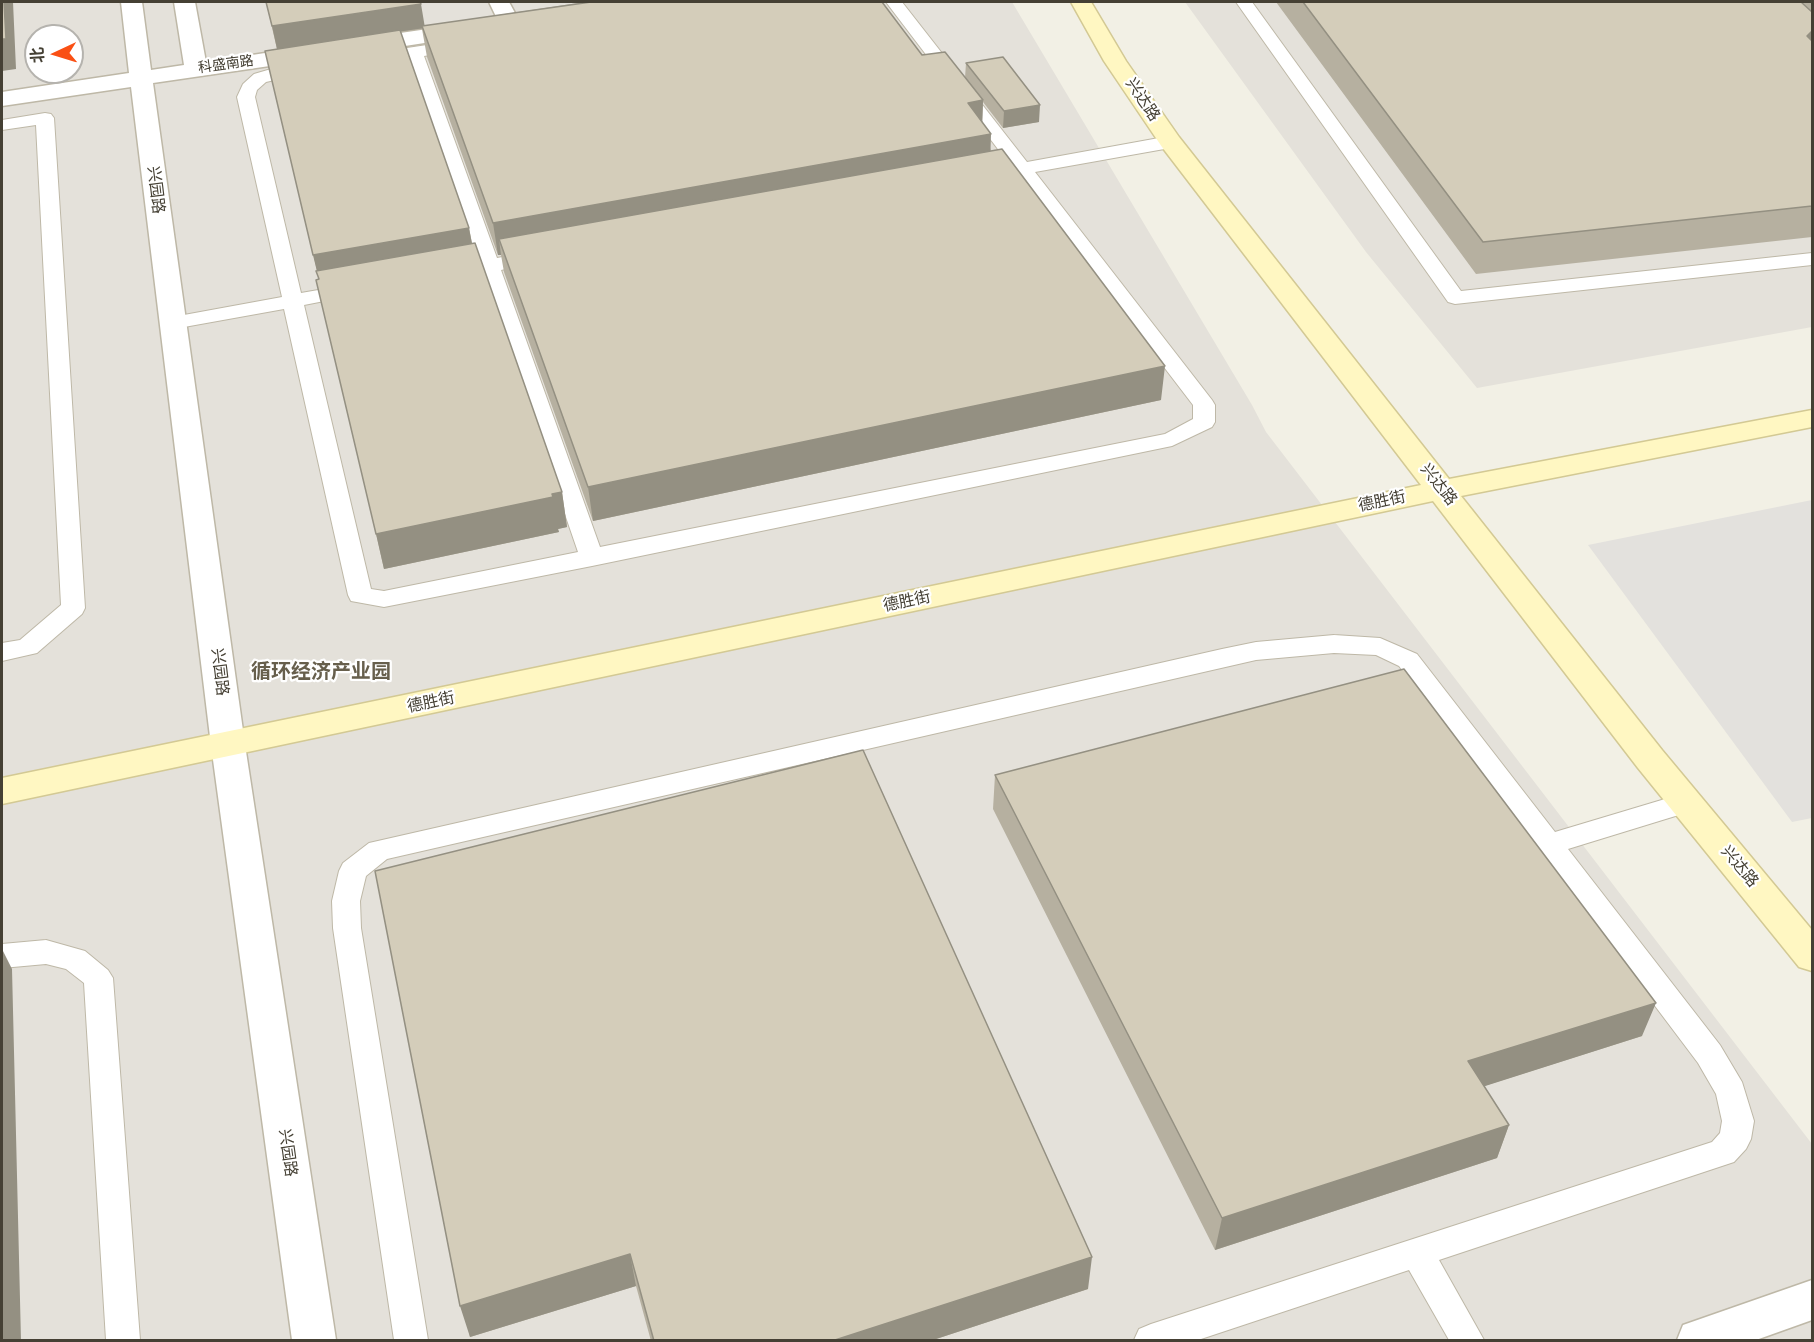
<!DOCTYPE html>
<html>
<head>
<meta charset="utf-8">
<style>
	body { margin:0 }
	#map { position:relative; width:1814px; height:1342px; overflow:hidden; background:#f2f0e5; font-family:"DejaVu Sans","Noto Sans SC",sans-serif }
	canvas { display:block }
	.frame { position:absolute; inset:0; border:3px solid #454034; pointer-events:none }
	.north { position:absolute; left:24px; top:24px; width:60px; height:60px; box-sizing:border-box; background:#fff; border:2px solid #b5b3ae; border-radius:50%; rotate:266deg; font-size:16px; font-weight:700; line-height:24px; text-align:center; color:#454034 }
	.north::after { content:''; display:block; margin:auto; width:21px; height:27px; background:#fa5014; clip-path:polygon(50% 0,100% 100%,50% 72%,0 100%) }
</style>
</head>
<body>
<div id="map">
<canvas width="1814" height="1342"></canvas>
<div class="frame"></div>
<div class="north">北</div>
</div>
<script>
const ctx = document.querySelector('canvas').getContext('2d');
ctx.lineJoin = 'round';
function paint(path, color) { ctx.fillStyle = color; ctx.fill(path, 'evenodd'); }
const toPath = rows => new Path2D(rows.map(r => 'M' + r).join(''));
function trace(path, color, width, dash) { ctx.strokeStyle = color; ctx.lineWidth = width; ctx.lineCap = dash ? 'butt' : 'round'; ctx.setLineDash(dash || []); ctx.stroke(path); }
function label(font, color, halo, rows, align = 'center') {
  ctx.font = font + ' "DejaVu Sans","Noto Sans SC",sans-serif'; ctx.lineWidth = 4.5; ctx.setLineDash([]); ctx.textBaseline = 'middle'; ctx.strokeStyle = halo; ctx.fillStyle = color; for (const [text, x, y, turn = 0] of rows) {
    ctx.save(); ctx.translate(x, y); ctx.rotate((+turn || 0) * Math.PI / 180); ctx.textAlign = isNaN(turn) ? turn : align; if (halo) ctx.strokeText(text, 0, 0); ctx.fillText(text, 0, 0); ctx.restore();
  }
}
paint(toPath([
	[2,2,1012,2,1252,405,1266,432,1812,1144,1812,1340,2,1340],
	[36,36,72,36,72,72,36,72],
	[1185,2,1812,2,1812,327,1477,388,1366,252]
]), '#e4e1da');
paint(toPath([
	[1812,500,1812,818,1792,822,1588,545]
]), '#e3e1dd');
const lane = toPath([
	[886,2,902,2,1027,162,1170,136,1177,138,1179,142,1177,146,1170,148,1035,172,1212,400,1215,405,1215,422,1212,427,1172,446,592,566,384,607,351,601,348,595,284,309,173,329,166,327,163,323,166,319,173,317,282,297,237,97,243,84,254,74,278,67,303,63,309,64,312,68,309,72,266,82,257,90,255,97,301,293,353,284,360,286,363,290,360,294,304,305,371,589,384,591,578,552,482,273,451,279,444,277,441,273,444,269,478,262,407,58,374,63,368,62,365,58,368,54,374,53,460,40,466,41,469,45,466,49,424,56,497,258,536,251,543,253,546,257,543,261,501,270,600,547,1165,434,1193,419,1193,405,1017,175,1002,175,1000,171,1002,167,1010,165,886,2],
	[1236,2,1252,2,1461,291,1812,253,1812,265,1455,304,1448,302,1236,2],
	[45,113,51,114,54,118,85,608,82,614,37,653,2,661,2,643,20,640,61,605,36,125,2,130,2,120,45,113],
	[1334,635,1380,638,1417,654,1555,832,1685,793,1695,796,1699,803,1695,810,1568,849,1720,1045,1742,1082,1754,1121,1751,1139,1746,1149,1734,1162,1439,1260,1484,1340,1449,1340,1409,1270,1198,1340,1134,1340,1139,1329,1151,1324,1712,1142,1720,1133,1722,1121,1716,1094,1698,1063,1399,666,1376,655,1334,653,1256,660,387,859,366,876,360,901,361,928,428,1340,394,1340,333,928,332,901,339,871,343,863,369,843,1222,649,1256,642,1334,635],
	[46,940,85,951,108,970,113,978,140,1340,106,1340,84,983,66,969,46,964,2,968,2,944,46,940]
]);
const street = toPath([
	[121,2,142,2,151,70,184,65,174,2,195,2,206,62,311,46,319,48,322,53,319,58,311,60,153,83,245,745,336,1340,292,1340,211,745,131,87,2,106,2,92,129,73,121,2],
	[489,2,509,2,521,24,518,29,510,31,502,29,489,2],
	[469,23,477,25,480,30,477,35,359,53,351,51,348,46,351,41,359,39,469,23],
	[1812,1280,1812,1320,1756,1340,1677,1340,1683,1325,1812,1280]
]);
const secondary = toPath([
	[1071,2,1091,2,1126,61,1179,137,1449,479,1812,410,1812,427,1461,496,1662,750,1812,930,1812,971,1799,967,1638,768,1433,501,2,804,2,778,1421,485,1162,147,1104,61,1071,2]
]);
trace(lane, '#beb8a7', 2);
trace(street, '#beb8a7', 3);
trace(secondary, '#d3c994', 3);
paint(lane, '#fff');
paint(street, '#fff');
paint(secondary, '#fff7c2');
paint(toPath([
	[266,2,425,26,578,3,577,2,882,2,922,55,965,78,966,63,1039,122,1003,128,983,102,982,122,991,151,1161,400,593,521,504,272,501,255,498,255,427,57,422,29,400,32,469,228,472,243,562,492,567,527,558,529,559,532,384,569,319,279,265,51,277,49],
	[1276,2,1812,2,1812,237,1476,274],
	[995,775,1642,1036,1484,1086,1509,1125,1497,1158,1215,1250,993,809],
	[375,871,1088,1289,930,1341,651,1341,636,1286,470,1337]
]), '#b6b0a0');
paint(toPath([
	[4,2,13,2,16,69,2,71,2,39],
	[421,4,425,28,277,49,272,26],
	[1812,31,1812,50,1807,36],
	[983,100,982,132,968,103],
	[1040,105,1039,122,1003,128,1004,111],
	[991,134,990,166,499,239,501,255,498,255,493,223],
	[469,228,475,260,321,288,313,255],
	[1165,366,1161,400,593,521,588,487],
	[562,492,567,527,558,529,559,532,384,569,376,534],
	[2,949,12,969,21,1341,2,1341],
	[1656,1003,1642,1036,1457,1095,1468,1061],
	[1509,1125,1497,1158,1215,1250,1222,1218],
	[630,1254,636,1286,470,1337,460,1306],
	[1092,1257,1088,1289,930,1341,832,1341]
]), '#949082');
const building = toPath([
	[2,2,4,2,6,39,2,39,2,2],
	[266,2,420,2,421,4,272,26,266,2],
	[591,2,882,2,922,55,945,52,983,100,968,103,991,134,493,223,422,26,591,2],
	[1303,2,1801,2,1812,12,1812,31,1807,36,1812,41,1812,206,1483,242,1303,2],
	[400,30,469,228,313,255,265,51,400,30],
	[1003,57,1040,105,1004,111,966,63,1003,57],
	[1002,149,1165,366,588,487,499,239,1002,149],
	[475,243,562,492,552,494,553,497,376,534,316,280,319,279,316,271,475,243],
	[1404,669,1656,1003,1468,1061,1509,1125,1222,1218,995,775,1404,669],
	[863,750,1092,1257,832,1341,654,1341,630,1254,460,1306,375,871,863,750]
]);
paint(building, '#d4cdba');
trace(building, '#949082', 1.5);
label('14px', '#454034', '#fff', [
	["科盛南路",226,65,-8]
]);
label('16px', '#454034', '#fff', [
	["兴达路",1142,100,56],
	["兴园路",155,190,83],
	["兴达路",1438,485,52],
	["德胜街",1382,502,-12],
	["德胜街",907,602,-12],
	["兴园路",219,672,83],
	["德胜街",431,703,-12],
	["兴达路",1739,867,50],
	["兴园路",287,1153,82]
]);
label('bold 20px', '#675f4c', '#fff', [
	["循环经济产业园",321,673]
]);
</script>
</body>
</html>
